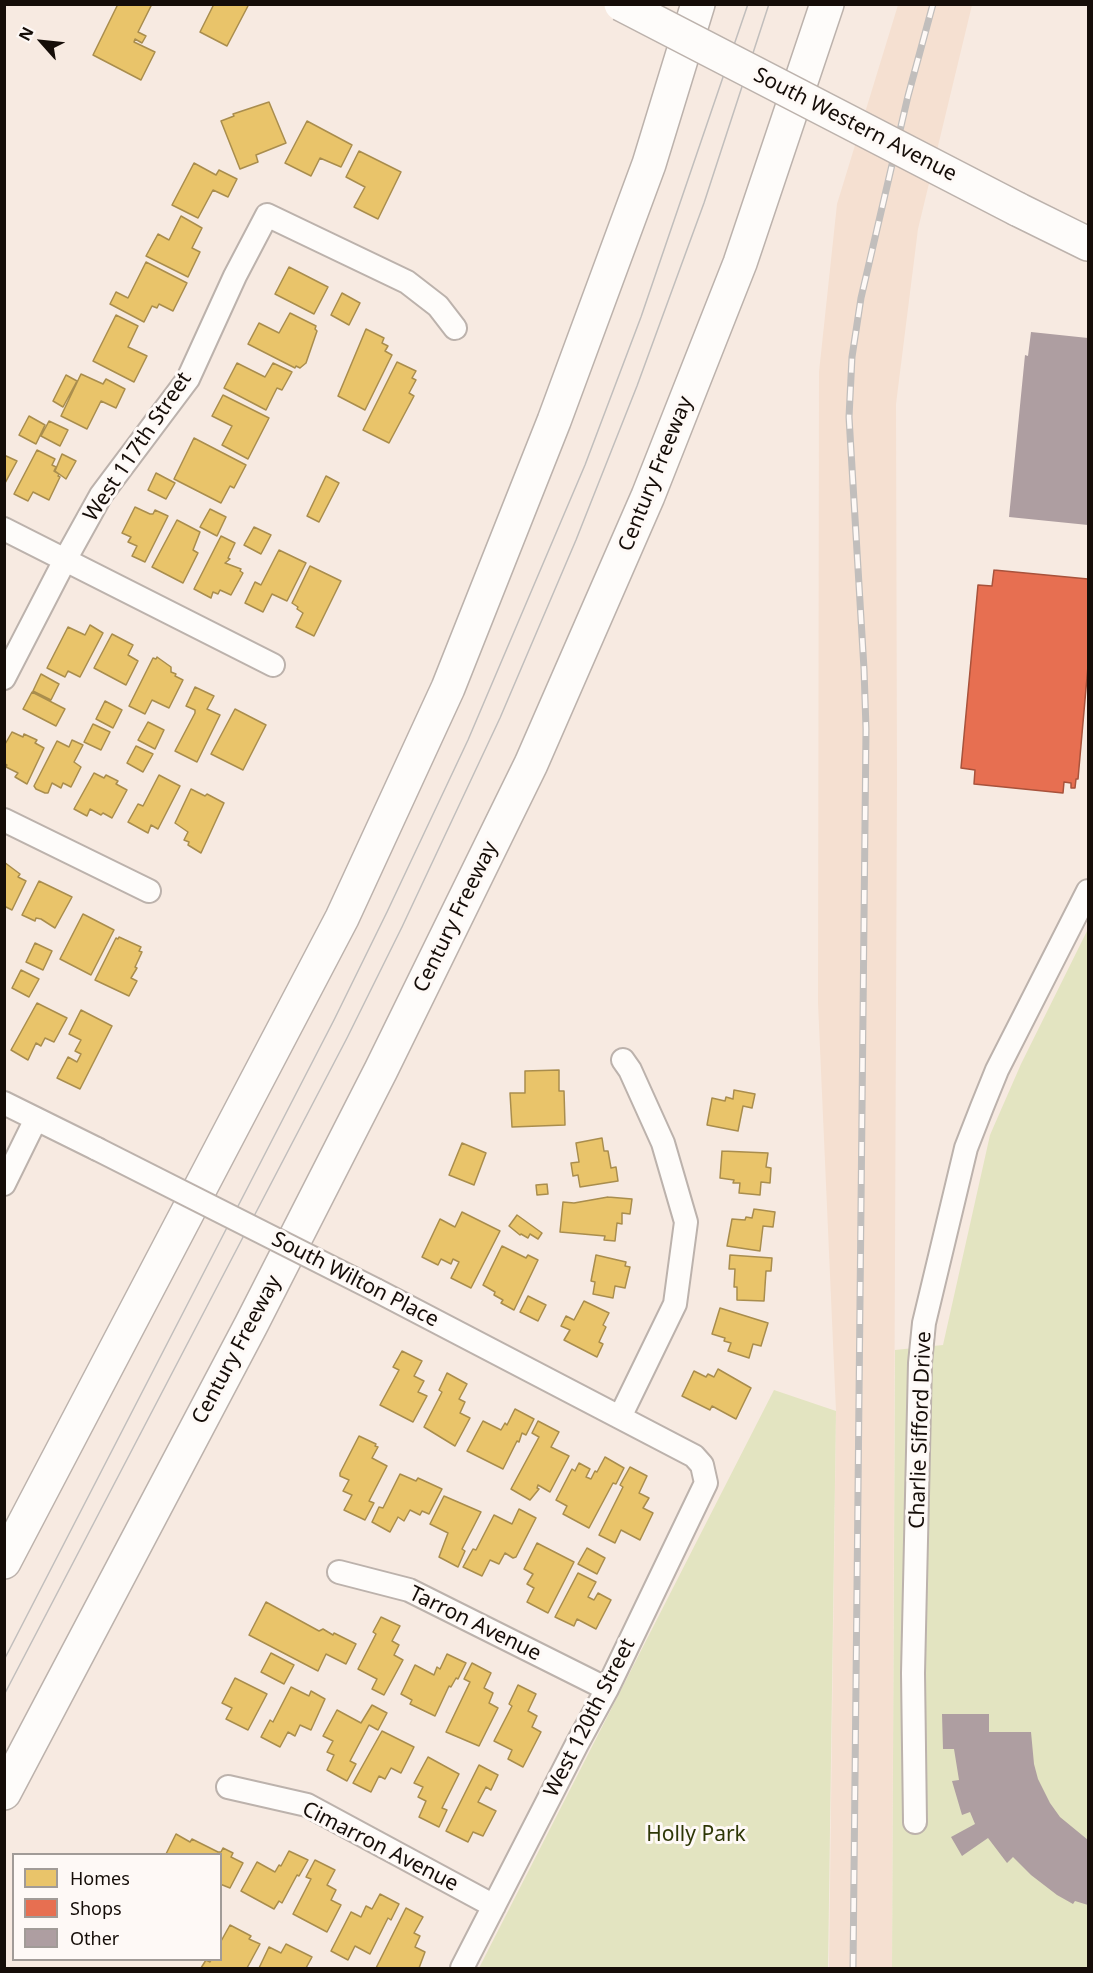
<!DOCTYPE html>
<html>
<head>
<meta charset="utf-8">
<style>
	body { margin:0 }
	#map { position:relative; width:1093px; height:1973px; overflow:hidden; background:#f7eae1; font-family:"Noto Sans",sans-serif }
	canvas { display:block }
	.frame { position:absolute; inset:0; border:6px solid #150d08; pointer-events:none }
	.legend { position:absolute; left:12px; top:1853px; width:210px; height:108px; box-sizing:border-box; background:#fef9f6; border:2px solid #a19b97; margin:0; padding:8px 10px; list-style:none; font-size:18px; color:#150d08 }
	.legend li { display:flex; align-items:center; gap:12px; height:30px }
	.legend b { width:30px; border:2px solid #a19b97 }
	.north { position:absolute; left:12px; top:12px; width:60px; height:60px; -webkit-text-stroke:4px #fef9f6; paint-order:stroke; rotate:297deg; font-size:16px; font-weight:700; line-height:24px; text-align:center; color:#150d08 }
	.north::after { content:''; display:block; margin:auto; width:21px; height:27px; background:#150d08; clip-path:polygon(50% 0,100% 100%,50% 72%,0 100%) }
</style>
</head>
<body>
<div id="map">
<canvas width="1093" height="1973"></canvas>
<div class="frame"></div>
<ul class="legend">
<li><b style="height:16px;background:#e9c46a"></b>Homes</li>
<li><b style="height:16px;background:#e76f51"></b>Shops</li>
<li><b style="height:16px;background:#ae9ea1"></b>Other</li>
</ul>
<div class="north">N</div>
</div>
<script>
const ctx = document.querySelector('canvas').getContext('2d');
ctx.lineJoin = 'round';
function paint(path, color) { ctx.fillStyle = color; ctx.fill(path, 'evenodd'); }
const toPath = rows => new Path2D(rows.map(r => 'M' + r).join(''));
function trace(path, color, width, dash) { ctx.strokeStyle = color; ctx.lineWidth = width; ctx.lineCap = dash ? 'butt' : 'round'; ctx.setLineDash(dash || []); ctx.stroke(path); }
function label(font, color, halo, rows, align = 'center') {
  ctx.font = font + ' "Noto Sans",sans-serif'; ctx.lineWidth = 6; ctx.setLineDash([]); ctx.textBaseline = 'middle'; ctx.strokeStyle = halo; ctx.fillStyle = color; for (const [text, x, y, turn = 0] of rows) {
    ctx.save(); ctx.translate(x, y); ctx.rotate((+turn || 0) * Math.PI / 180); ctx.textAlign = isNaN(turn) ? turn : align; if (halo) ctx.strokeText(text, 0, 0); ctx.fillText(text, 0, 0); ctx.restore();
  }
}
paint(toPath([
	[898,5,972,5,918,229,896,404,897,781,892,1968,829,1968,836,1411,818,1003,819,372,837,204]
]), '#f5e0d1');
paint(toPath([
	[1088,929,1088,1968,892,1968,895,1350,943,1345,990,1135,1021,1064],
	[774,1390,836,1411,828,1968,479,1968]
]), '#e3e4c1');
const homes = toPath([
	[118,4,152,4,138,32,146,36,142,43,135,39,134,42,155,52,141,80,93,55,118,4],
	[214,4,249,4,227,46,200,32,214,4],
	[269,102,286,143,256,155,258,162,240,169,221,121,234,116,233,114,269,102],
	[307,121,352,145,341,167,320,158,311,176,285,163,307,121],
	[359,151,401,172,378,219,354,207,365,187,346,177,359,151],
	[194,163,216,175,219,170,237,179,228,197,213,190,198,218,172,205,194,163],
	[181,216,202,228,192,248,200,252,188,277,146,256,158,234,169,240,181,216],
	[146,262,187,283,173,311,159,304,157,308,152,306,144,322,110,304,116,292,128,298,146,262],
	[289,267,328,287,314,314,275,294,289,267],
	[342,293,360,303,349,325,331,315,342,293],
	[290,313,316,326,315,329,317,331,306,363,300,368,296,366,295,368,248,344,259,323,279,333,290,313],
	[116,315,138,326,128,347,147,356,134,382,93,361,116,315],
	[366,329,384,338,382,343,388,346,385,351,392,355,365,410,338,396,366,329],
	[397,362,416,371,412,378,416,380,409,393,414,396,389,443,363,430,397,362],
	[237,363,265,377,273,363,292,372,282,390,277,388,266,410,224,388,237,363],
	[81,374,103,384,106,379,125,389,116,408,101,401,87,429,61,416,81,374],
	[66,375,77,381,63,407,53,401,66,375],
	[223,395,269,418,248,459,222,445,232,426,212,416,223,395],
	[29,416,45,425,36,444,19,435,29,416],
	[49,421,68,430,60,446,41,436,49,421],
	[194,438,246,465,234,488,230,486,221,503,174,479,194,438],
	[37,450,55,459,52,465,56,467,54,471,59,474,58,476,60,477,49,500,33,492,28,501,14,494,37,450],
	[62,454,76,461,66,479,55,471,62,454],
	[4,455,17,461,4,485,4,455],
	[156,473,175,483,166,499,148,490,156,473],
	[326,476,339,483,319,522,307,516,326,476],
	[135,507,150,514,153,514,155,510,168,516,145,562,132,556,137,546,128,542,131,537,122,533,135,507],
	[210,509,226,517,217,536,200,527,210,509],
	[177,520,200,532,193,550,198,553,183,583,152,567,177,520],
	[254,527,271,535,261,554,244,545,254,527],
	[221,536,235,543,228,558,230,559,225,563,241,569,240,571,243,573,231,595,220,590,218,594,213,592,211,598,194,589,221,536],
	[279,550,306,563,287,601,272,594,263,612,245,603,255,582,261,585,279,550],
	[310,566,341,581,314,636,296,627,303,613,297,609,298,607,292,603,310,566],
	[90,625,103,633,80,677,68,671,65,677,47,668,68,627,85,635,90,625],
	[112,634,133,645,128,655,138,661,126,685,94,668,112,634],
	[157,657,171,667,171,672,176,674,175,676,183,680,169,708,152,700,145,714,129,706,153,658,156,659,157,657],
	[41,674,59,684,51,700,33,691,41,674],
	[195,687,214,696,207,709,220,715,197,762,175,751,195,713,195,710,186,706,195,687],
	[32,692,65,709,56,726,23,709,32,692],
	[105,701,122,710,113,728,96,719,105,701],
	[235,709,266,725,243,770,211,754,235,709],
	[148,722,164,730,155,749,138,740,148,722],
	[93,724,110,732,101,750,84,742,93,724],
	[12,732,23,737,24,734,37,740,35,743,44,748,27,784,15,777,18,773,6,767,7,765,4,763,4,746,12,732],
	[72,740,83,745,74,762,81,767,71,787,63,783,61,788,52,783,48,793,45,793,36,789,34,786,57,741,69,747,72,740],
	[136,746,153,754,143,772,127,763,136,746],
	[94,773,104,778,106,775,118,781,116,784,127,790,112,818,103,813,101,815,90,809,87,816,74,809,94,773],
	[159,775,180,786,158,829,151,825,148,833,128,822,138,804,143,806,159,775],
	[191,789,205,796,207,794,224,803,201,853,188,845,189,842,184,840,188,832,175,823,191,789],
	[4,862,20,874,18,877,26,881,12,910,4,906,4,862],
	[39,881,72,897,55,928,41,919,36,918,35,921,22,915,39,881],
	[83,914,114,930,91,975,60,959,83,914],
	[119,937,141,947,139,951,142,952,135,967,137,968,131,978,137,981,129,996,95,980,116,938,118,939,119,937],
	[35,943,52,951,43,970,26,962,35,943],
	[21,970,39,979,29,997,12,988,21,970],
	[37,1003,67,1018,54,1042,45,1038,41,1046,36,1043,28,1060,11,1050,37,1003],
	[81,1010,112,1026,80,1089,57,1078,68,1057,77,1062,81,1054,75,1051,81,1040,69,1034,81,1010],
	[559,1070,559,1091,564,1091,565,1125,512,1127,510,1093,525,1093,525,1071,559,1070],
	[734,1090,755,1094,752,1108,743,1106,738,1131,707,1125,712,1098,725,1101,726,1097,733,1099,734,1090],
	[602,1138,604,1151,608,1151,611,1168,616,1167,618,1181,580,1187,578,1175,573,1176,571,1163,579,1162,576,1143,602,1138],
	[462,1143,486,1153,474,1185,449,1175,462,1143],
	[722,1151,768,1153,766,1167,771,1168,770,1183,761,1182,760,1195,739,1193,740,1183,733,1183,734,1180,720,1178,722,1151],
	[547,1184,548,1194,537,1195,536,1185,547,1184],
	[608,1197,632,1199,630,1214,622,1213,622,1224,617,1223,615,1241,604,1240,605,1236,560,1232,563,1202,574,1203,608,1197],
	[754,1209,775,1212,773,1227,763,1226,760,1251,727,1246,732,1219,745,1220,746,1217,752,1218,754,1209],
	[462,1212,500,1231,471,1288,451,1278,459,1262,453,1259,451,1264,441,1259,438,1265,422,1257,440,1219,455,1227,462,1212],
	[517,1215,542,1233,538,1239,530,1234,528,1238,521,1234,520,1235,509,1226,517,1215],
	[502,1246,526,1258,528,1255,538,1260,514,1310,501,1303,503,1300,494,1295,495,1292,483,1285,502,1246],
	[596,1255,626,1262,625,1266,630,1267,625,1288,615,1286,613,1298,593,1294,595,1282,591,1281,596,1255],
	[730,1255,772,1258,771,1271,766,1271,764,1301,737,1300,737,1287,734,1287,735,1269,729,1269,730,1255],
	[528,1296,546,1305,538,1321,520,1312,528,1296],
	[584,1301,609,1313,603,1325,606,1327,599,1342,603,1344,597,1357,564,1340,570,1330,561,1326,566,1316,574,1320,584,1301],
	[720,1308,768,1323,761,1346,753,1344,749,1358,728,1351,731,1343,724,1341,725,1338,712,1334,720,1308],
	[402,1351,422,1361,414,1376,424,1381,418,1392,427,1396,413,1422,380,1405,399,1370,393,1367,402,1351],
	[718,1369,751,1388,736,1419,712,1406,710,1410,682,1396,694,1371,706,1377,708,1374,714,1377,718,1369],
	[447,1373,467,1384,459,1399,465,1402,460,1413,470,1418,455,1446,424,1427,442,1392,439,1390,447,1373],
	[515,1409,534,1419,526,1435,522,1433,519,1442,517,1441,503,1469,467,1451,483,1421,501,1430,505,1423,507,1425,515,1409],
	[538,1421,559,1432,551,1447,569,1456,550,1492,538,1485,537,1488,539,1489,530,1500,511,1489,539,1437,532,1433,538,1421],
	[359,1436,376,1444,375,1446,378,1447,372,1458,387,1466,369,1501,374,1503,365,1520,344,1510,352,1495,343,1491,349,1480,340,1476,340,1473,359,1436],
	[605,1457,624,1468,616,1484,613,1483,589,1528,563,1514,567,1506,556,1500,572,1469,575,1471,579,1463,590,1469,586,1477,591,1479,595,1471,597,1472,605,1457],
	[630,1467,647,1476,639,1493,649,1498,643,1508,653,1513,640,1540,621,1530,615,1543,599,1535,623,1487,620,1485,630,1467],
	[400,1474,416,1481,418,1478,442,1489,429,1514,422,1511,420,1515,410,1510,404,1521,398,1517,390,1532,372,1522,379,1507,383,1508,400,1474],
	[444,1496,481,1512,462,1549,465,1551,458,1567,439,1557,448,1533,430,1524,444,1496],
	[519,1509,536,1518,516,1557,513,1558,505,1553,499,1564,490,1560,482,1576,463,1567,473,1549,476,1550,494,1515,512,1524,519,1509],
	[537,1543,574,1562,548,1613,527,1602,534,1588,527,1584,533,1574,524,1569,537,1543],
	[587,1548,605,1558,597,1574,578,1564,587,1548],
	[578,1573,596,1582,588,1597,594,1600,598,1593,611,1600,596,1629,577,1619,574,1626,555,1617,578,1573],
	[266,1602,319,1631,323,1629,333,1635,334,1633,356,1644,346,1664,326,1654,318,1671,249,1635,266,1602],
	[381,1617,400,1626,392,1641,399,1645,394,1655,403,1660,384,1695,372,1689,377,1679,358,1669,376,1634,373,1632,381,1617],
	[271,1653,294,1665,284,1684,261,1672,271,1653],
	[447,1654,466,1663,458,1679,456,1678,451,1687,449,1686,435,1716,410,1704,412,1700,401,1694,415,1665,434,1675,437,1667,440,1669,447,1654],
	[472,1663,491,1673,484,1688,493,1693,489,1703,498,1708,479,1746,446,1732,470,1682,464,1679,472,1663],
	[235,1678,267,1694,248,1730,226,1719,232,1708,222,1703,235,1678],
	[518,1685,536,1694,528,1711,537,1716,532,1727,541,1732,523,1767,508,1759,512,1750,494,1741,512,1706,509,1704,518,1685],
	[291,1687,309,1696,311,1691,325,1699,311,1730,300,1725,295,1736,288,1732,280,1747,261,1737,270,1720,273,1722,291,1687],
	[372,1705,387,1713,378,1730,369,1725,350,1761,356,1764,347,1781,327,1770,334,1755,327,1752,333,1741,323,1736,337,1710,361,1723,372,1705],
	[382,1731,414,1747,401,1773,391,1768,385,1779,379,1776,371,1792,353,1783,382,1731],
	[428,1757,459,1774,442,1808,447,1810,439,1827,419,1817,426,1801,418,1797,423,1787,414,1783,428,1757],
	[479,1765,498,1775,491,1790,486,1787,478,1802,496,1811,483,1836,473,1832,468,1842,446,1831,479,1765],
	[176,1834,190,1842,192,1839,218,1852,221,1852,223,1848,233,1853,231,1857,243,1863,230,1888,220,1884,220,1854,166,1854,176,1834],
	[289,1851,308,1860,299,1876,297,1875,282,1903,279,1901,274,1909,241,1891,257,1862,275,1872,279,1865,281,1866,289,1851],
	[315,1860,335,1870,327,1885,336,1890,331,1900,341,1905,327,1932,293,1914,311,1879,306,1877,315,1860],
	[380,1894,399,1904,391,1920,388,1918,370,1954,355,1946,348,1960,331,1951,351,1912,361,1917,366,1906,372,1909,380,1894],
	[406,1908,423,1917,414,1933,420,1936,415,1947,425,1952,419,1968,376,1968,406,1908],
	[230,1925,251,1936,249,1939,260,1944,247,1968,201,1968,206,1960,210,1962,211,1960,220,1960,220,1943,230,1925],
	[286,1944,312,1957,306,1968,259,1968,269,1947,281,1953,286,1944]
]);
paint(homes, '#e9c46a');
trace(homes, '#a98d4d', 1.5);
const shops = toPath([
	[994,570,1088,579,1088,666,1078,779,1076,779,1075,788,1071,788,1071,783,1064,782,1063,793,974,784,975,770,961,768,978,585,992,586,994,570]
]);
paint(shops, '#e76f51');
trace(shops, '#a8523b', 1.5);
paint(toPath([
	[1031,332,1088,338,1088,525,1009,517,1025,355,1028,356],
	[942,1714,989,1714,989,1732,1031,1732,1034,1764,1038,1779,1050,1803,1060,1817,1088,1840,1088,1905,1075,1901,1073,1904,1057,1895,1031,1875,1013,1857,1007,1863,988,1838,962,1856,951,1837,975,1824,970,1812,962,1815,952,1781,959,1780,954,1749,943,1749]
]), '#ae9ea1');
const minor = toPath([
	[4,529,273,665],
	[4,678,65,560,101,495,188,379,235,276,267,215,407,282,438,306,455,328],
	[4,820,149,891],
	[4,1103,97,1149],
	[4,1184,36,1119],
	[376,1290,694,1456,702,1465,706,1483,607,1689,577,1744,462,1968],
	[620,1417,675,1304,686,1222,663,1143,630,1070,623,1060],
	[339,1572,409,1590,607,1689],
	[228,1787,307,1805,494,1906],
	[915,1822,913,1673,920,1363,924,1323,966,1148,982,1107,997,1070,1088,891]
]);
const primary = toPath([
	[1017,209,1088,244]
]);
const motorway = toPath([
	[4,1562,342,918,448,688,554,421,649,164,698,4],
	[4,1793,251,1325,381,1070,531,764,648,496,740,263,827,4]
]);
trace(minor, '#bcb2ac', 26);
trace(primary, '#bcb2ac', 36);
trace(motorway, '#bcb2ac', 36);
trace(minor, '#fefcfa', 22);
trace(primary, '#fefcfa', 33);
trace(motorway, '#fefcfa', 33);
trace(toPath([
	[4,1660,334,1020,387,912,468,740,585,465,641,317,748,4],
	[4,1695,347,1038,402,927,500,718,576,540,637,386,704,203,769,4]
]), '#c1bebc', 1.5);
const rail = toPath([
	[853,1968,866,729,864,669,849,417,852,357,861,298,908,96,933,4]
]);
trace(rail, '#c1bebc', 7);
trace(rail, '#fef9f6', 4.5, [14]);
const minorBridge = toPath([
	[97,1149,376,1290]
]);
const primaryBridge = toPath([
	[621,4,1017,209]
]);
trace(minorBridge, '#bcb2ac', 26, []);
trace(primaryBridge, '#bcb2ac', 36, []);
trace(minorBridge, '#fefcfa', 22);
trace(primaryBridge, '#fefcfa', 33);
label('21px', '#150d08', '#fef9f6', [
	["South Western Avenue",855,125,27],
	["West 117th Street",138,447,-56],
	["Century Freeway",656,474,-68],
	["Century Freeway",456,917,-64],
	["South Wilton Place",355,1280,27],
	["Century Freeway",237,1350,-62],
	["Charlie Sifford Drive",921,1430,-88],
	["Tarron Avenue",475,1624,26],
	["West 120th Street",590,1718,-63],
	["Cimarron Avenue",380,1847,27]
]);
label('21px', '#2e3706', '#fef9f6', [
	["Holly Park",696,1835]
]);
</script>
</body>
</html>
